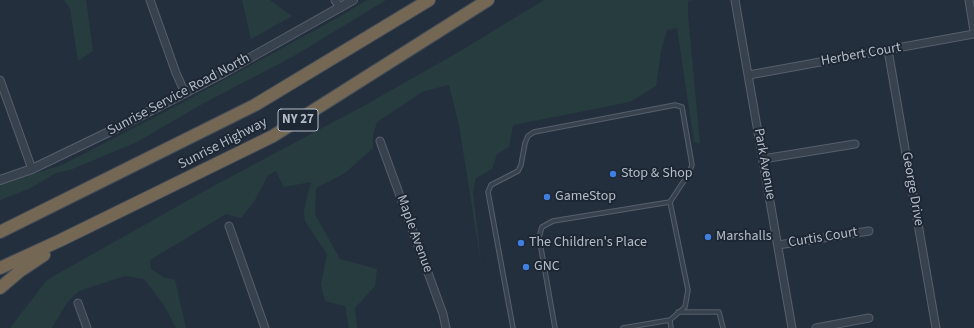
<!DOCTYPE html>
<html>
<head>
<meta charset="utf-8">
<style>
	body { margin:0 }
	canvas { display:block; background:#242f3e }
</style>
</head>
<body>
<canvas width="974" height="328"></canvas>
<script>
const ctx = document.querySelector('canvas').getContext('2d');
ctx.lineJoin = 'round';
function paint(path, color) { ctx.fillStyle = color; ctx.fill(path, 'evenodd'); }
const toPath = rows => new Path2D(rows.map(r => 'M' + r).join(''));
function trace(path, color, width, dash) { ctx.strokeStyle = color; ctx.lineWidth = width; ctx.lineCap = dash ? 'butt' : 'round'; ctx.setLineDash(dash || []); ctx.stroke(path); }
function label(font, color, halo, rows, align = 'center') {
  ctx.font = font + ' "Source Sans 3",sans-serif'; ctx.lineWidth = 4; ctx.setLineDash([]); ctx.textBaseline = 'middle'; ctx.strokeStyle = halo; ctx.fillStyle = color; for (const [text, x, y, turn = 0] of rows) {
    ctx.save(); ctx.translate(x, y); ctx.rotate((+turn || 0) * Math.PI / 180); ctx.textAlign = isNaN(turn) ? turn : align; if (halo) ctx.strokeText(text, 0, 0); ctx.fillText(text, 0, 0); ctx.restore();
  }
}
paint(toPath([
	[64,0,86,0,93,51,78,61,70,8],
	[242,0,270,0,292,16,251,39],
	[367,0,386,0,294,56,204,103,137,142,70,170,56,173,31,188,0,200,0,184,62,165,169,110,341,16],
	[544,0,692,0,688,1,688,15,700,144,694,142,677,28,667,30,661,51,656,86,630,102,513,125,509,147,497,154,492,169,476,178,473,192,481,263,459,125,449,85,424,91,377,122,373,135,373,148,345,173,316,188,315,214,340,259,377,269,375,286,355,308,357,328,349,328,345,306,325,301,321,285,327,254,305,221,304,210,311,182,284,187,276,171,268,175,254,202,241,218,226,214,150,260,151,269,163,277,175,280,186,328,176,328,164,305,144,279,125,276,79,291,66,304,52,328,10,328,47,280,208,189,369,103,457,53]
]), '#263c3f');
const service = toPath([
	[678,312,719,312,723,328],
	[670,320,671,328],
	[513,328,488,192,491,185,518,171,521,165,525,143,528,136,534,132,675,105,682,107,692,165,689,173,670,202,688,290,685,307,670,320,623,328],
	[555,328,539,237,542,227,553,221,670,202]
]);
const minor = toPath([
	[150,0,176,73,185,93],
	[335,0,340,8],
	[735,0,792,328],
	[969,0,974,31],
	[888,50,936,328],
	[749,75,974,34],
	[0,80,32,169],
	[380,141,443,314,446,328],
	[763,159,855,144],
	[229,226,265,328],
	[778,245,869,231],
	[78,303,87,328],
	[816,328,869,318]
]);
const tertiary = toPath([
	[0,180,32,169,117,128,225,72,353,0]
]);
const motorway = toPath([
	[0,232,255,105,429,0],
	[0,268,61,240,273,136,488,0],
	[0,288,20,271,44,255]
]);
trace(service, '#565f6c', 5.5);
trace(minor, '#565f6c', 9);
trace(tertiary, '#565f6c', 10);
trace(motorway, '#434c59', 14);
trace(service, '#38414e', 3.5);
trace(minor, '#38414e', 7);
trace(tertiary, '#38414e', 8);
trace(motorway, '#746855', 12);
for (const [x, y, r, color] of [
	[613,174,4,"#3f7fe0"],
	[547,197,4,"#3f7fe0"],
	[708,237,4,"#3f7fe0"],
	[521,243,4,"#3f7fe0"],
	[526,267,4,"#3f7fe0"]
]) { const dot = new Path2D(); dot.arc(x, y, r, 0, 2 * Math.PI); ctx.fillStyle = color; ctx.fill(dot); trace(dot, '#1d2633', 1.5); }
for (const [x, y, w] of [
	[298,120,40]
]) { const box = new Path2D(); box.roundRect(x - w / 2, y - 11, w, 22, 3); ctx.fillStyle = '#1d2633'; ctx.fill(box); trace(box, '#b4bcc9', 1); }
label('bold 13px', '#b4bcc9', null, [
	["NY 27",298,120]
]);
label('14px', '#b4bcc9', '#1d2633', [
	["Herbert Court",861,55,-10],
	["Sunrise Service Road North",179,95,-28],
	["Sunrise Highway",223,144,-27],
	["Park Avenue",764,164,80],
	["George Drive",912,189,80],
	["Maple Avenue",414,234,70],
	["Curtis Court",823,238,-9]
]);
label('14px', '#b4bcc9', '#1d2633', [
	["Stop & Shop",621,174],
	["GameStop",555,197],
	["Marshalls",716,237],
	["The Children's Place",529,243],
	["GNC",534,267]
], 'left');
</script>
</body>
</html>
